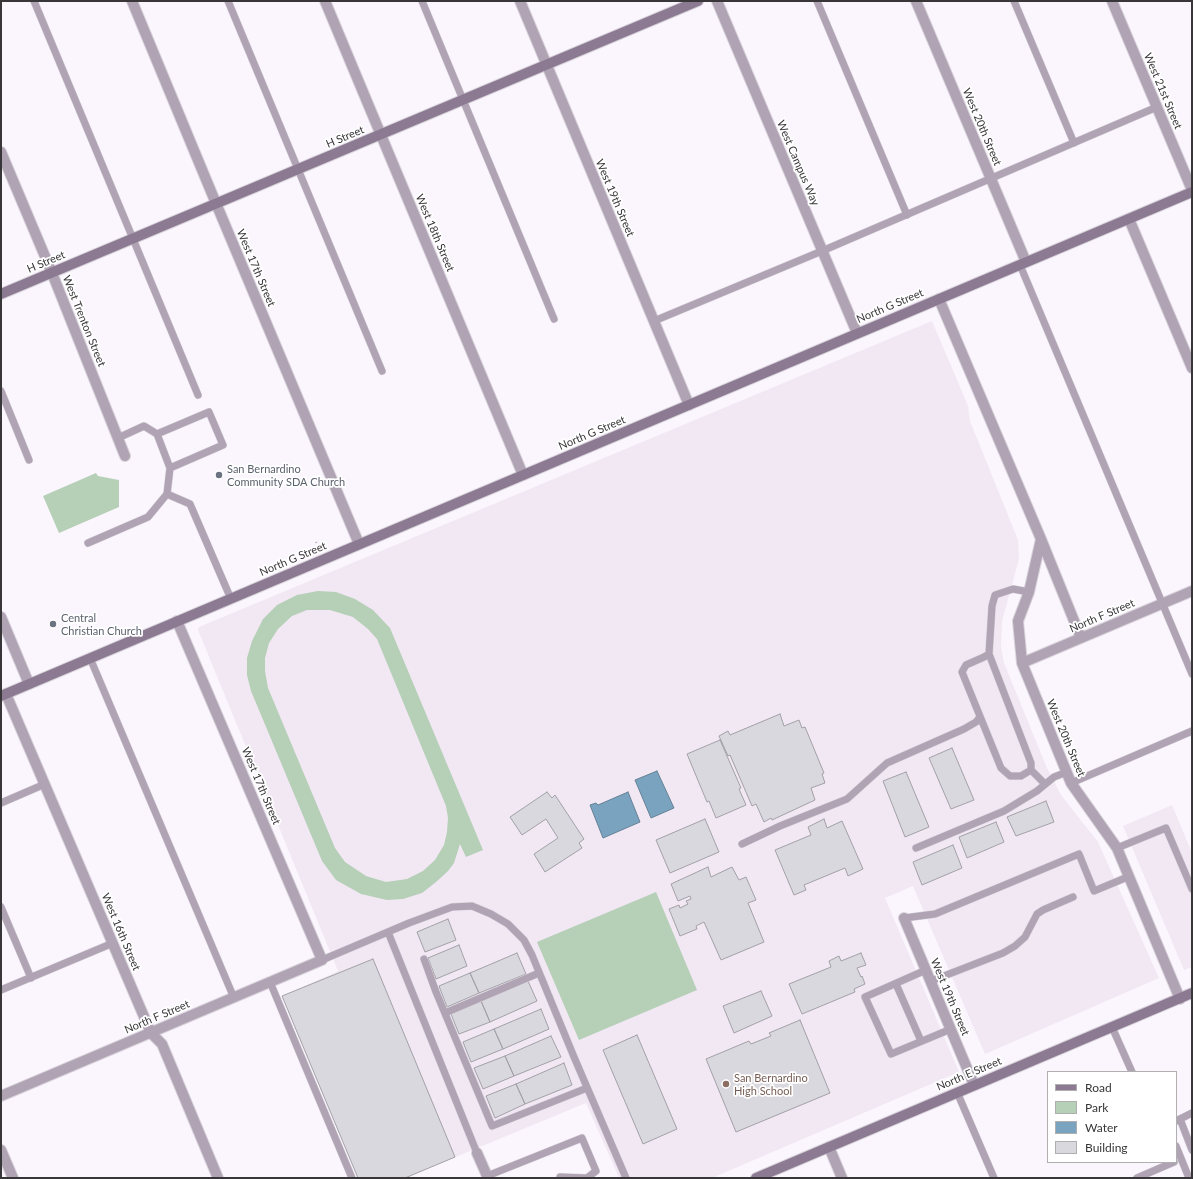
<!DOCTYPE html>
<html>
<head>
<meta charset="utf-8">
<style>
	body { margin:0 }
	#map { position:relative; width:1193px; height:1179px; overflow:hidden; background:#fbf6fd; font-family:Lato,sans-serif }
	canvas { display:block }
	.frame { position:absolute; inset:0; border:2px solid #383638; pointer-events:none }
	.legend { position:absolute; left:1047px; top:1071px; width:130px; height:92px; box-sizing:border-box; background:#fff; border:1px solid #afafaf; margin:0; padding:5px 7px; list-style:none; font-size:12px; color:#383638 }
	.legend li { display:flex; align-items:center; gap:8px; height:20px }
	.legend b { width:20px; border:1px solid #afafaf }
</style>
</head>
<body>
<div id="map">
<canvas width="1193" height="1179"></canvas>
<div class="frame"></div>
<ul class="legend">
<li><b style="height:5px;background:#8b7a92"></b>Road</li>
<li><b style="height:11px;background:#b6cfb7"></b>Park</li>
<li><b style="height:11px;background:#79a3bf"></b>Water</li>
<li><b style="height:11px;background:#dad8df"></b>Building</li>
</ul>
</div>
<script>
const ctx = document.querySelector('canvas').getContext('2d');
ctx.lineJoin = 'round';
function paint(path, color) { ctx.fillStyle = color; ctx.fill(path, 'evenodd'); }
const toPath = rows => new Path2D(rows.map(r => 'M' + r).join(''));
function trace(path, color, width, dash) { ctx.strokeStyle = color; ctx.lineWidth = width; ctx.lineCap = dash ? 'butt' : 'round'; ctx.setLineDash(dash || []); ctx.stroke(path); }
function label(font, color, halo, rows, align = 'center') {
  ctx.font = font + ' Lato,sans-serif'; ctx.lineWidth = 3.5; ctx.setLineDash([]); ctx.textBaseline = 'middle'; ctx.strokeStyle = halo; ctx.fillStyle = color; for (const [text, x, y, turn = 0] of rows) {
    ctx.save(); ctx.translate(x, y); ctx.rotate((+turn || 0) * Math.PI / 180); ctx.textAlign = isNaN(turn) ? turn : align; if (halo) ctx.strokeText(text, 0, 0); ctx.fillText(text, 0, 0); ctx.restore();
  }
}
paint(toPath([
	[932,321,968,406,970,421,1018,540,1019,559,1002,621,1001,647,1004,663,1047,768,1061,795,1098,842,1159,978,985,1054,913,886,885,898,959,1072,712,1178,619,1178,586,1103,405,1178,358,1178,282,996,338,971,198,630,199,627],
	[1172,805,1192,853,1192,967,1184,970,1123,826]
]), '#f1e8f4');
paint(toPath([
	[96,473,98,476,119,480,119,507,59,533,43,496],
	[318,591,336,592,355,599,373,610,390,628,483,850,466,857,460,844,454,863,448,871,436,882,422,893,403,899,387,900,361,894,336,880,322,861,251,691,247,675,247,658,252,641,263,619,277,605,297,595],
	[307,610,330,610,353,617,368,629,377,639,446,806,448,818,447,832,444,845,435,860,423,871,407,879,386,882,366,876,345,862,335,848,268,688,265,671,265,658,269,643,278,629,292,616],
	[656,892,697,990,579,1040,537,942]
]), '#b6cfb7');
const water = toPath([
	[657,771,674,808,651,818,635,780,657,771],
	[628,792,640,822,603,838,590,805,596,803,598,805,628,792]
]);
paint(water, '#79a3bf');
trace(water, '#668296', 1);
const building = toPath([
	[780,714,784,726,799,720,802,728,805,727,824,773,822,774,825,783,811,788,815,800,772,820,771,818,764,822,756,804,752,806,730,755,728,756,719,736,728,731,730,735,780,714],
	[720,740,741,788,739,789,746,805,716,818,709,801,707,802,687,754,720,740],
	[952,748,974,800,951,809,929,758,952,748],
	[906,772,929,827,905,837,883,781,906,772],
	[547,792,552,798,555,795,584,839,579,843,582,848,545,872,534,854,558,838,546,819,522,835,510,817,547,792],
	[1046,801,1054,822,1016,836,1007,817,1046,801],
	[705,819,719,852,670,873,656,840,705,819],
	[824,819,827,828,842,821,863,869,848,876,845,868,804,885,806,890,794,895,775,850,811,835,808,827,824,819],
	[996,822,1004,842,967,858,959,837,996,822],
	[953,845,962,868,922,885,913,862,953,845],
	[708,867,711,877,732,867,739,880,746,877,756,900,748,903,764,942,721,960,704,922,696,926,697,929,680,936,669,909,679,905,680,908,688,904,686,901,691,899,690,896,678,901,671,884,708,867],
	[448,919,456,940,425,952,417,932,448,919],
	[459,945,467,966,436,979,428,958,459,945],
	[517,953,526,974,479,993,470,973,517,953],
	[861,953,866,965,857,968,861,977,862,976,865,984,854,989,855,992,802,1014,789,984,831,967,829,961,839,956,841,961,861,953],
	[373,959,455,1157,405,1178,358,1178,282,996,373,959],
	[470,973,479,993,447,1007,439,986,470,973],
	[528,981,537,1001,490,1022,481,1001,528,981],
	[761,991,772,1016,734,1033,723,1006,761,991],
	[481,1001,490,1022,459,1034,451,1014,481,1001],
	[541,1009,549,1029,503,1049,494,1029,541,1009],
	[800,1020,830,1093,736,1132,706,1059,749,1041,751,1044,771,1036,769,1033,800,1020],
	[494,1029,503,1049,471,1062,463,1042,494,1029],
	[637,1035,677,1129,643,1144,603,1050,637,1035],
	[551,1036,561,1057,514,1076,505,1056,551,1036],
	[505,1056,514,1076,483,1089,474,1068,505,1056],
	[564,1063,572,1085,525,1104,516,1084,564,1063],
	[516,1084,525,1104,495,1118,486,1096,516,1084]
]);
paint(building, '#dad8df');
trace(building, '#a3a1a7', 1);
const lane = toPath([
	[34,1,198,395],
	[228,1,382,371],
	[422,1,554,319],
	[817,1,907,215],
	[1014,1,1074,143],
	[1020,265,1192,674],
	[654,321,822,251,1157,107],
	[1,391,29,460],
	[118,438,144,426,157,434],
	[170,468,223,445,209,412,157,434,170,468,167,494,190,504,231,599],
	[88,543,148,517,167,494],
	[989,654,984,657,966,665,962,672,1001,768,1010,776,1021,776,1031,770,1031,763,989,654,992,606,995,595,1013,589,1029,592],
	[90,658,234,998],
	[1031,770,1045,784],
	[1071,783,1192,731],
	[1,803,45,784],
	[742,844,780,826,847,799,887,763,964,729,976,722,980,717],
	[916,848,1004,811,1037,791,1054,777,1067,772],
	[1117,848,1166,828,1192,889],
	[1,907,31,978],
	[904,918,935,914,1079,854,1094,891,1130,876],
	[388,932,477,1153],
	[424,959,436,992,492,1126,587,1088],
	[322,960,409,923,452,907,472,906,491,914,508,924,524,940,532,955,574,1057,626,1178],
	[926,970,865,997,891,1054,951,1029],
	[931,981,1003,953,1015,946,1025,937,1037,914,1043,910,1073,897],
	[270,982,352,1178],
	[896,984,921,1041],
	[1,990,113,943],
	[445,1013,539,973],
	[1112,1027,1132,1072],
	[957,1092,994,1178],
	[1180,1119,1192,1150],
	[1176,1121,1192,1113],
	[1176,1146,1189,1178],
	[487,1176,582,1138,596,1171,587,1178],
	[560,1177,587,1178],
	[1137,1178,1174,1162]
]);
const street = toPath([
	[132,1,210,189,359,544],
	[325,1,523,475],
	[520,1,689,405],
	[717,1,857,333],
	[916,1,1026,262],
	[1112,1,1192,190],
	[1,152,52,273,125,456],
	[1129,219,1192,368],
	[939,299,1041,539,1081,638],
	[1041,539,1029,592,1018,621,1022,663,1071,783,1117,848,1180,999],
	[1,617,29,684],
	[1022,663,1192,591],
	[6,694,151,1033,162,1044,218,1178],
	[904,918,974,1085],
	[1,1096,322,960,177,621],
	[829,1147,842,1178],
	[1,1150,13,1178],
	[477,1153,488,1178]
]);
const secondary = toPath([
	[1,294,698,1],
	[1,696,1192,192],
	[756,1178,1192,993]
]);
trace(lane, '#d8d3da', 8);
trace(street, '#d8d3da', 12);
trace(secondary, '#d8d3da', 12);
trace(toPath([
	[316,542,318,546]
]), '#a9a5aa', 2, [1, 3]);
trace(lane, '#afa3b4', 7);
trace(street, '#afa3b4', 10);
trace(secondary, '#8b7a92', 10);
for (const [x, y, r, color] of [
	[219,475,4,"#6b7280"],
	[53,624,4,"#6b7280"],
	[726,1084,4,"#8d6e63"]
]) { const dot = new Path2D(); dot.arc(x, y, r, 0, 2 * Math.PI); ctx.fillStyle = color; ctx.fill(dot); trace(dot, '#fff', 1.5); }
label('11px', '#383638', '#fff', [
	["West 21st Street",1163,91,67],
	["West 20th Street",982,127,67],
	["H Street",345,137,-23],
	["West Campus Way",798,163,67],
	["West 19th Street",615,198,67],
	["West 18th Street",435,233,67],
	["H Street",46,262,-23],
	["West 17th Street",256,268,67],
	["North G Street",890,306,-23],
	["West Trenton Street",84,321,68],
	["North G Street",592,433,-23],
	["North G Street",293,559,-23],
	["North F Street",1102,616,-23],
	["West 20th Street",1066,738,67],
	["West 17th Street",261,786,67],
	["West 16th Street",121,932,67],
	["West 19th Street",950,997,67],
	["North F Street",157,1017,-23],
	["North E Street",969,1074,-23]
]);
label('11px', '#5b616d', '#fff', [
	["San Bernardino",227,469],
	["Community SDA Church",227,482],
	["Central",61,618],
	["Christian Church",61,631]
], 'left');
label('11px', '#785e54', '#fff', [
	["San Bernardino",734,1078],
	["High School",734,1091]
], 'left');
</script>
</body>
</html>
